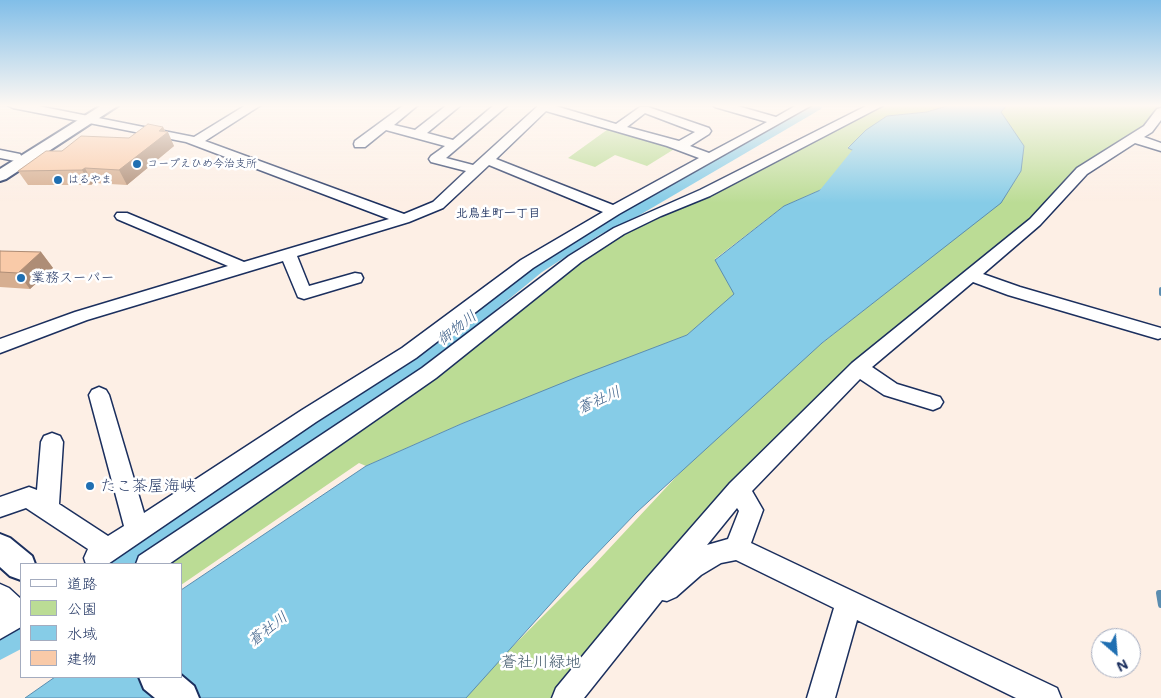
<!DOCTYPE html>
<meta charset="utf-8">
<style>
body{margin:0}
#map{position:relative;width:1161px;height:698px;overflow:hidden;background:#fdefe5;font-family:Mali,"Klee One",sans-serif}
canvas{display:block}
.legend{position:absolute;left:20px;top:563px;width:162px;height:115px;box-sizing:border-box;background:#fff;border:1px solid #a4acbf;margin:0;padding:6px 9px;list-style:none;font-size:15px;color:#1b2f5e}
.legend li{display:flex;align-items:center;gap:10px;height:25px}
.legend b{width:25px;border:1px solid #a4acbf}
.north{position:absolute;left:1091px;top:628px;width:50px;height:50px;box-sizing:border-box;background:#fff;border:1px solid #a4acbf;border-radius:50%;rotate:153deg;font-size:14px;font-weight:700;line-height:20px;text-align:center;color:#1b2f5e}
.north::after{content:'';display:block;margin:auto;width:18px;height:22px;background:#1f6fb2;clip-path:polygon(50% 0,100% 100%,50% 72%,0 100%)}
</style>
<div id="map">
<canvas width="1161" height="698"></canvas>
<ul class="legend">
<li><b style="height:6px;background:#fff"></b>道路</li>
<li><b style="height:14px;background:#bbdc95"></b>公園</li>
<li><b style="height:14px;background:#86cce7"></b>水域</li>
<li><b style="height:14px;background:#f9caa8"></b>建物</li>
</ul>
<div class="north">N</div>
</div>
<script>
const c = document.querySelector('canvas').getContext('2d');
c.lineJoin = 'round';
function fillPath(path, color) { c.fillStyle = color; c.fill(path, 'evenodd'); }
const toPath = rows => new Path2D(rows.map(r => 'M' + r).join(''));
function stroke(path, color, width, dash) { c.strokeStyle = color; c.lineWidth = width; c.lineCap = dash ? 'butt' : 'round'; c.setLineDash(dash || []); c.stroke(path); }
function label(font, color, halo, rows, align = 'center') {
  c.font = font + ' Mali,"Klee One",sans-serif'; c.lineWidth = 5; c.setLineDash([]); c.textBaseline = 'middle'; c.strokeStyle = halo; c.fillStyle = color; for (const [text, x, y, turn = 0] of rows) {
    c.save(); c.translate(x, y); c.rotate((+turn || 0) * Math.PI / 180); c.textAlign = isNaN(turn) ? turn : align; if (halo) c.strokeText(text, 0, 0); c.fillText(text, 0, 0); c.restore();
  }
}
const green = toPath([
 [884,105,950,105,927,112,887,116,848,147,860,154,834,184,784,206,715,259,735,294,687,335,461,424,366,466,359,463,181,585,181,564,163,564,279,483,571,268,619,236],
 [1007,105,1160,105,1144,127,1081,166,1029,220,882,340,553,698,461,698,592,567,703,448,811,352,978,219,1000,112],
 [611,127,676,148,647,166,615,155,595,167,568,158]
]);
const water = toPath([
 [950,105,1007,105,1001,112,1024,146,1021,171,1001,203,822,343,637,512,583,568,466,698,25,698,55,677,181,677,181,590,366,466,461,424,577,377,687,335,734,294,715,260,784,206,834,184,860,154,848,148,866,130,887,116,927,112,950,105]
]);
const streamFar1 = toPath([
 [1161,289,1161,294]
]);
const stream = toPath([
 [1161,593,1159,593,1161,605]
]);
const river = toPath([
 [802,105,823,105,821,109,638,216,601,234,542,272,435,360,136,564,87,564,92,552,415,346,526,262,585,224,622,206,802,105],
 [886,122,892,123,895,127,877,145,834,198,827,200,820,198,817,194,820,190,863,137,880,123,886,122],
 [21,605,21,649,0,660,0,616,21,605]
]);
const minor = toPath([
 [7,105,33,105,194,137,246,105,261,105,205,141,404,214,433,202,466,171,431,162,429,159,431,156,445,146,386,130,365,147,355,147,354,144,355,141,404,105,418,105,394,125,415,130,447,105,461,105,427,133,453,140,494,105,508,105,446,158,473,165,539,105,552,105,616,124,640,107,648,107,709,128,711,131,709,134,690,146,709,153,767,122,715,107,713,105,734,105,776,117,797,105,812,105,619,214,533,268,416,358,316,422,108,564,86,564,84,558,88,549,26,508,0,517,0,497,29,487,37,490,41,442,44,436,52,433,60,436,63,442,59,504,108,536,124,526,89,395,92,390,99,387,106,390,109,395,144,513,302,410,402,348,521,260,603,212,489,165,443,208,409,222,297,256,309,286,355,273,361,274,363,278,361,282,304,299,298,297,283,261,87,320,0,353,0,339,75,312,228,266,117,219,115,216,117,213,127,213,244,262,389,219,186,142,13,108,7,105],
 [546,111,667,146,699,158,613,205,496,159,546,111],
 [645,113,695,132,679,141,627,127,645,113],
 [868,105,884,105,710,196,661,216,624,234,581,262,436,378,169,564,136,564,139,556,422,368,569,256,614,228,700,190,868,105],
 [1161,108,1161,120,1152,132,1144,137,1161,143,1161,151,1135,143,1087,174,1040,225,983,274,1020,287,1161,328,1161,338,1158,339,1008,295,973,282,872,367,897,384,940,397,943,402,940,407,933,410,884,395,860,379,752,491,763,510,751,543,1057,688,1061,698,1016,698,857,620,835,698,807,698,834,608,736,560,721,563,701,575,676,597,667,601,662,600,584,698,552,698,556,688,647,578,730,483,852,363,1030,219,1077,168,1144,126,1157,109,1161,108],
 [737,508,739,511,728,539,707,545,737,508],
 [0,150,20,154,22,157,15,161,0,158,0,150],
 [0,584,9,588,21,599,21,627,0,639,0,584]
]);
const tertiary = toPath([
 [102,105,119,105,6,179,0,181,0,169,102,105],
 [0,534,10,538,32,556,35,564,21,564,21,580,10,576,0,567,0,534],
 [181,675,194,686,199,698,155,698,144,689,139,677,181,675]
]);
const wall = toPath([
 [163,127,174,146,127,185,93,183,91,185,28,185,18,171,62,151,129,138],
 [0,251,41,252,53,268,30,289,0,287]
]);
const shadedWall = toPath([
 [163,127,166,133,168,132,174,146,127,185,119,170,159,131],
 [85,168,93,183,91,185,82,170],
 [41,252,53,268,30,289,18,273]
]);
const building = toPath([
 [148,124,163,127,159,131,168,132,119,170,85,168,82,170,18,171,46,151,62,151,81,136,129,138,148,124],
 [0,251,41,252,18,273,0,272,0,251]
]);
const markers = [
 [137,164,5,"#1f6fb2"],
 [58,180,5,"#1f6fb2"],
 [21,278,5,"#1f6fb2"],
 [90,486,5,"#1f6fb2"]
];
const farPoinames = [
 ["コープえひめ今治支所",147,164],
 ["はるやま",68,180]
];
const farNeighbourhoodnames = [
 ["北鳥生町一丁目",498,213]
];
const poiNames = [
 ["業務スーパー",31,278]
];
const waterNames = [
 ["御物川",457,328,-38],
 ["蒼社川",599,400,-24],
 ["蒼社川",268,629,-38]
];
const nearPoinames = [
 ["たこ茶屋海峡",100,486]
];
const nearParknames = [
 ["蒼社川緑地",541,662]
];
fillPath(green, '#bbdc95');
fillPath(water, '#86cce7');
stroke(water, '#5b8db0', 1);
stroke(streamFar1, '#5b8db0', 4);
stroke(stream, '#5b8db0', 6);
fillPath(river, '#86cce7');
stroke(minor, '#1b2f5e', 3);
stroke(tertiary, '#1b2f5e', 4);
fillPath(minor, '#fff');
fillPath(tertiary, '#fff');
fillPath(wall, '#d6ae90');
fillPath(shadedWall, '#ae8d76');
fillPath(building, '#f9caa8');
stroke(building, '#ae8d76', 1);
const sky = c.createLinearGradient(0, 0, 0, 203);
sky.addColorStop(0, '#81bee8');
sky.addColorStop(0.52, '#fef8f3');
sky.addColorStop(1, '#fef8f300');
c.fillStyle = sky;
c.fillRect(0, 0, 1161, 203);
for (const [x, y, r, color] of markers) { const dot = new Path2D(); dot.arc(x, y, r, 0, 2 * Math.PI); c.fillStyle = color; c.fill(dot); stroke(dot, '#fff', 2); }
label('11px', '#1b2f5e', '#fff', farPoinames, 'left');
label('bold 12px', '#1b2f5e', '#fff', farNeighbourhoodnames);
label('14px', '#1b2f5e', '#fff', poiNames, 'left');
label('italic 15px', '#3b5e87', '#fff', waterNames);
label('16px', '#1b2f5e', '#fff', nearPoinames, 'left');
label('16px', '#435a6c', '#fff', nearParknames);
</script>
